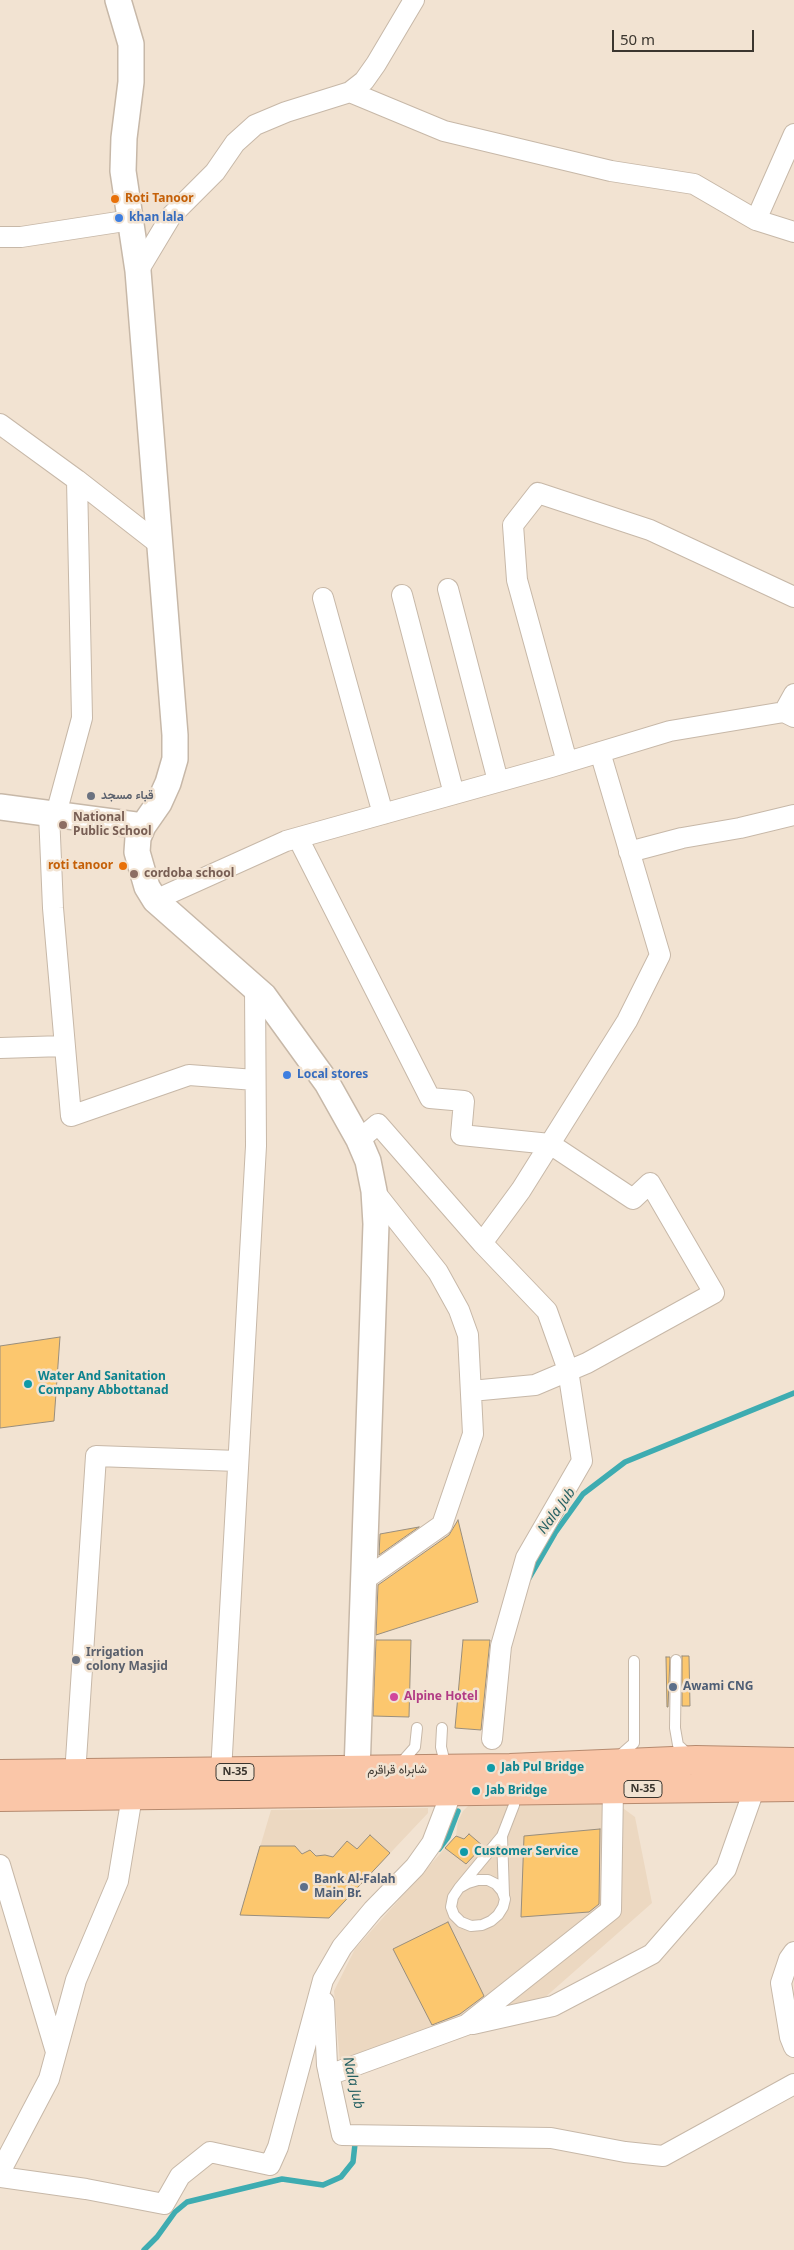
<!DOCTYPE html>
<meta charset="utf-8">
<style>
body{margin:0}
#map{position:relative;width:794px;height:2250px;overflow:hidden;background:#f2e3d2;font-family:"Noto Sans",sans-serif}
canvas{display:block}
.scale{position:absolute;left:612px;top:30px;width:142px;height:22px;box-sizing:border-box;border:2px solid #3b362f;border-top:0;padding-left:6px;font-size:15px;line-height:18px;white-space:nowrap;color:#3b362f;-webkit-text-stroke:4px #f2e3d2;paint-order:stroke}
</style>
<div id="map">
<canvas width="794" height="2250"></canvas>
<div class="scale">50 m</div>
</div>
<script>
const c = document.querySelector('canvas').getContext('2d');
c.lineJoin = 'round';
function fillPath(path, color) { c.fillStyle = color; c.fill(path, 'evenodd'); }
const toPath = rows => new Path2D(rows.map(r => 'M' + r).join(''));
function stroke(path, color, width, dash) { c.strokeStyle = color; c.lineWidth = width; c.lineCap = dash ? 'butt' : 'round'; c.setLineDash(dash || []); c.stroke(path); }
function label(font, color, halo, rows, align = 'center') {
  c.font = font + ' "Noto Sans",Vazirmatn,sans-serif'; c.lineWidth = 5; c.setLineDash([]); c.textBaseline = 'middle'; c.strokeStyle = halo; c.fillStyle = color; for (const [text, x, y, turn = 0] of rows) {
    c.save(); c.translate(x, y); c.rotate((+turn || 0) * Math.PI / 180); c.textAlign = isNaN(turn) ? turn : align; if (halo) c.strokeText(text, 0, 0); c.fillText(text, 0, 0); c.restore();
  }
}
const built = toPath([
 [616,1803,635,1817,652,1903,534,2007,341,2075,334,1991,355,1949,456,1836,458,1821,463,1811,468,1806],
 [428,1808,428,1813,329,1918,240,1915,271,1810]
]);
const stream = toPath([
 [529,1578,555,1533,583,1494,625,1462,794,1393],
 [439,1849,448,1837,458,1811],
 [144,2250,157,2237,175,2212,187,2202,282,2179,323,2185,341,2177,353,2162,355,2144,353,2139]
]);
const building = toPath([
 [60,1337,54,1421,0,1428,0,1346,60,1337],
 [458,1520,478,1602,376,1635,378,1585,449,1535,458,1520],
 [419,1527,379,1555,380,1534,419,1527],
 [376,1640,411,1640,409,1717,373,1716,376,1640],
 [463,1640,490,1640,481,1730,455,1728,463,1640],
 [682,1656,689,1656,690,1706,682,1706,682,1656],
 [666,1657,670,1657,668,1707,667,1707,666,1657],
 [600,1829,599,1904,589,1912,521,1917,524,1836,600,1829],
 [469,1834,483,1846,466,1864,445,1848,456,1836,464,1839,469,1834],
 [370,1835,390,1853,329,1918,240,1915,260,1846,295,1846,302,1854,310,1850,316,1856,325,1855,333,1857,347,1841,357,1849,370,1835],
 [448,1922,484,1996,460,2014,432,2025,393,1949,448,1922]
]);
const service = toPath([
 [676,1660,675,1728,678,1745,690,1756],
 [442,1728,441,1747,444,1759,450,1764],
 [618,1757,634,1743,634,1661],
 [400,1764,415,1747,417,1728],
 [459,1888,468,1883,478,1880,488,1880,496,1884,502,1891,505,1899,503,1907,498,1915,491,1921,482,1925,471,1926,461,1922,454,1915,451,1907,453,1897,459,1888,502,1836],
 [504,1895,502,1836,514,1805,516,1792]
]);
const minor = toPath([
 [350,92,444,131,611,171,694,184,756,220,794,232],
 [756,220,794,134],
 [0,237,21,237,131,220],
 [138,271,171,216,215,172,235,143,255,125,286,112,350,92,364,81,376,64,414,0],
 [0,424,77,480,82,718,56,814],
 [77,480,159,544],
 [448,589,498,781],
 [402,595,454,794],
 [323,598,383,814],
 [784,712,794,694],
 [567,762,517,580,513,525,538,493,650,530,794,597],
 [49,813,53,908,71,1116,189,1075,255,1080],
 [298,838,430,1098,464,1101,461,1135,550,1144,633,1199,650,1183,714,1293,587,1363,535,1385,471,1391],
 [629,852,682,838,740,828,794,815],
 [155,900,286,841,551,767,670,731,784,712,794,717],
 [0,1048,64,1046],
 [359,1140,378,1124,482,1243,521,1190,627,1021,660,955,600,752],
 [482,1243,547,1311,568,1370,582,1461,526,1558,501,1646,492,1739],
 [364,1580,442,1525,473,1434,468,1335,459,1310,438,1272,374,1191],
 [221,1772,256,1146,255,988],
 [75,1775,96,1456,238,1461],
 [0,1865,56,2052],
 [794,1952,789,1959,781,1983,790,2037,794,2047],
 [324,2002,327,2065,342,2135,551,2138,625,2152,663,2156,794,2084],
 [473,2024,553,2006,652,1954,726,1869,755,1787],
 [329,2075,466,2025,611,1910,613,1789],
 [0,2172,49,2079,76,1980,118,1881,132,1796],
 [0,2177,86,2189,164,2204,180,2176,210,2152,270,2165,278,2147,323,1980,342,1947,373,1910,415,1867,432,1843,452,1791]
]);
const tertiary = toPath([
 [118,0,131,44,131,82,124,138,123,171,138,271,175,735,175,759,168,783,159,803,143,826,138,838,137,852,147,887,155,900,264,996,327,1083,359,1140,368,1161,374,1191,376,1224,357,1771],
 [0,807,143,826]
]);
const trunk = toPath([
 [0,1774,510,1768,696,1760,794,1762],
 [0,1797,794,1787]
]);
const markers = [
 [115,199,5,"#e8710a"],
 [119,218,5,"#3f7fe0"],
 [91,796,5,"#6b7280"],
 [63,825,5,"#8d6e63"],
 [123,866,5,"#e8710a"],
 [134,874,5,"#8d6e63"],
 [287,1075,5,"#3f7fe0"],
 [28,1384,5,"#0f9aa8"],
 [76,1660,5,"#6b7280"],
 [673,1687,5,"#5c6f8a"],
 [394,1697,5,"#d1479c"],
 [491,1768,5,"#0f9aa8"],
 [476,1791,5,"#0f9aa8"],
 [464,1852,5,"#0f9aa8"],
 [304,1887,5,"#5c6f8a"]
];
const shields = [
 [235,1772,38],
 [643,1789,38]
];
const shieldNames = [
 ["N-35",235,1772],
 ["N-35",643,1789]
];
const foodNames = [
 ["Roti Tanoor",125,199],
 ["roti tanoor",113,866,"right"]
];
const shopNames = [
 ["khan lala",129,218],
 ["Local stores",297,1075]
];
const worshipNames = [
 ["قباء مسجد",101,796],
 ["Irrigation",86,1653],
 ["colony Masjid",86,1667]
];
const educationNames = [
 ["National",73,818],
 ["Public School",73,832],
 ["cordoba school",144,874]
];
const cultureNames = [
 ["Water And Sanitation",38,1377],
 ["Company Abbottanad",38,1391],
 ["Jab Pul Bridge",501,1768],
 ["Jab Bridge",486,1791],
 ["Customer Service",474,1852]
];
const serviceNames = [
 ["Awami CNG",683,1687],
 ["Bank Al-Falah",314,1880],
 ["Main Br.",314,1894]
];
const hotelNames = [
 ["Alpine Hotel",404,1697]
];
const streetNames = [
 ["شاہراہ قراقرم",397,1770,-1]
];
const waterNames = [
 ["Nala Jub",557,1511,-54],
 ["Nala Jub",353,2083,77]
];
fillPath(built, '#ecd8c1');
stroke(stream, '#3eacb1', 5.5);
fillPath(building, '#fcc76e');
stroke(building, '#998e7d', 1);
stroke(service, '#c7b8a8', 12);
stroke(minor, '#c7b8a8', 22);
stroke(tertiary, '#c7b8a8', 28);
stroke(trunk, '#b68a6f', 30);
stroke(service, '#fff', 10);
stroke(minor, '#fff', 20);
stroke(tertiary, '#fff', 25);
stroke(trunk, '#fac6a8', 28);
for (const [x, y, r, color] of markers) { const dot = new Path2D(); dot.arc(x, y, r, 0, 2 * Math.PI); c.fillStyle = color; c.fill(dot); stroke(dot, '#f2e3d2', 2); }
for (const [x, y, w] of shields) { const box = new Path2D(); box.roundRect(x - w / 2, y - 8.5, w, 17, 4); c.fillStyle = '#f2e3d2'; c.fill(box); stroke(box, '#3b362f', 1); }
label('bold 11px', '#3b362f', null, shieldNames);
label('bold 12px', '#c56008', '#f2e3d2', foodNames, 'left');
label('bold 12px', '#366cbe', '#f2e3d2', shopNames, 'left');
label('bold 12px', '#5b616d', '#f2e3d2', worshipNames, 'left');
label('bold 12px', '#785e54', '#f2e3d2', educationNames, 'left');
label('bold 12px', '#0d838f', '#f2e3d2', cultureNames, 'left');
label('bold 12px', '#4e5e75', '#f2e3d2', serviceNames, 'left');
label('bold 12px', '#b23c85', '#f2e3d2', hotelNames, 'left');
label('12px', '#3b362f', '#f2e3d2', streetNames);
label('italic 14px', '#256163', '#f2e3d2', waterNames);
</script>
